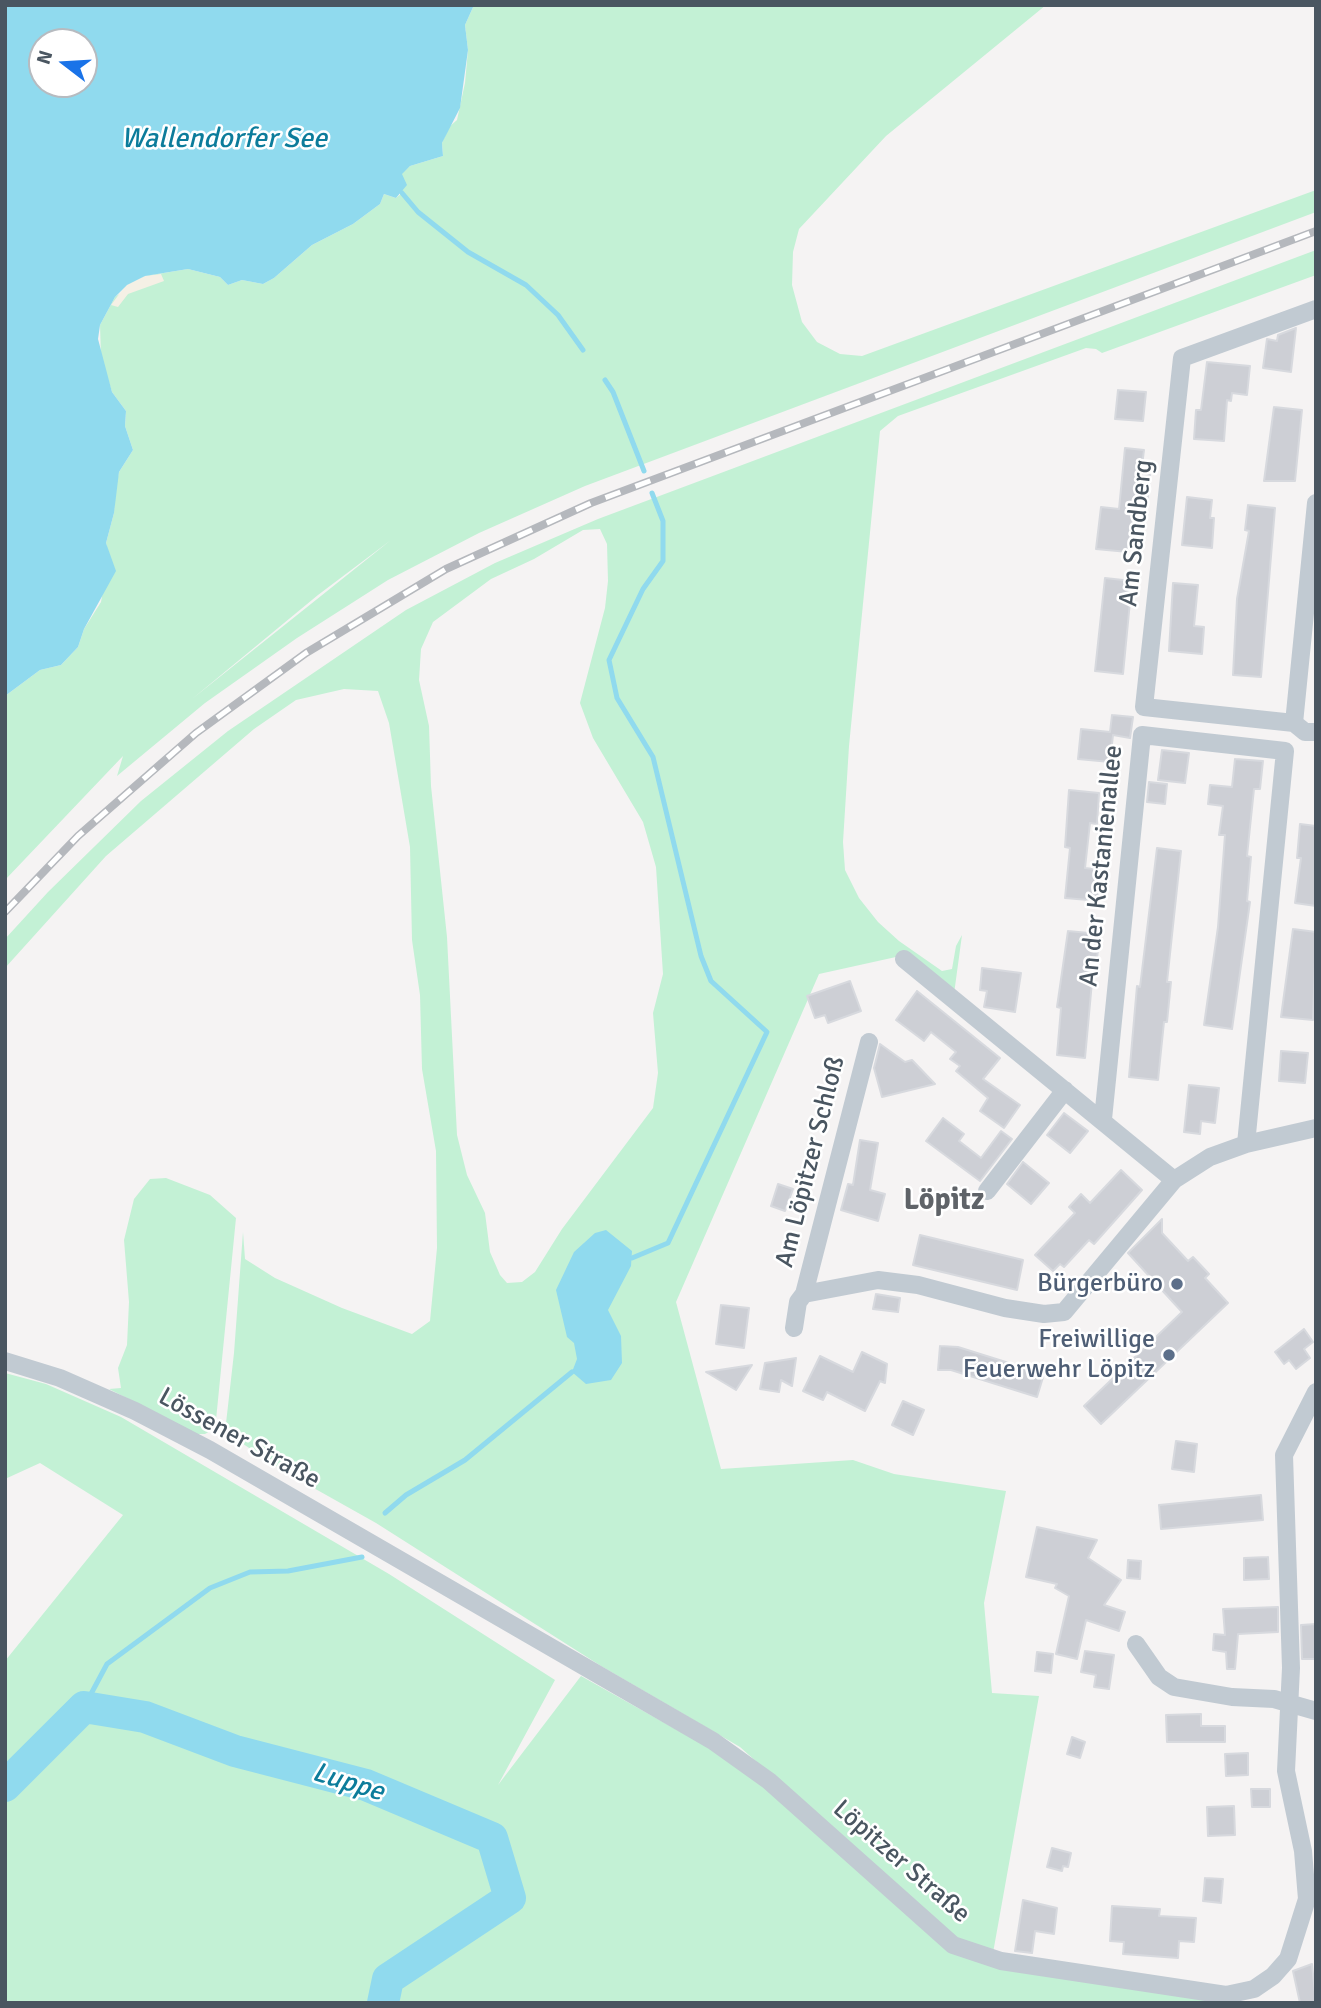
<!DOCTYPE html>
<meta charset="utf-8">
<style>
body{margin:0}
#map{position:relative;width:1321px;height:2008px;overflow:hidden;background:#f5f3f3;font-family:Signika,sans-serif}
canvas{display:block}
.frame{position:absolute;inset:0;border:7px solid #4a5661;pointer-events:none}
.north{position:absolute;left:28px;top:28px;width:70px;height:70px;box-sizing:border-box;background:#fff;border:2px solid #b7bbc0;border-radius:50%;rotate:287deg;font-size:19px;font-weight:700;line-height:28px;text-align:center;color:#4a5661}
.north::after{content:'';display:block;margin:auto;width:24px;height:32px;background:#1a73e8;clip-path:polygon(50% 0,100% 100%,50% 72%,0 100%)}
</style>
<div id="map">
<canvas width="1321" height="2008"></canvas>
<div class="frame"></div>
<div class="north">N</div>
</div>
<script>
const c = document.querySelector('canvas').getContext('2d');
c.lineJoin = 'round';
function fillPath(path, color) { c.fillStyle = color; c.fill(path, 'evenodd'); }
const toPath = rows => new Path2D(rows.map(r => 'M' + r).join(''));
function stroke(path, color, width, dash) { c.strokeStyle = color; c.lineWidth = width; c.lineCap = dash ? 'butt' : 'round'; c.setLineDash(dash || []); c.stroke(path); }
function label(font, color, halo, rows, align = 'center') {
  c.font = font + ' Signika,sans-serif'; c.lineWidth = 5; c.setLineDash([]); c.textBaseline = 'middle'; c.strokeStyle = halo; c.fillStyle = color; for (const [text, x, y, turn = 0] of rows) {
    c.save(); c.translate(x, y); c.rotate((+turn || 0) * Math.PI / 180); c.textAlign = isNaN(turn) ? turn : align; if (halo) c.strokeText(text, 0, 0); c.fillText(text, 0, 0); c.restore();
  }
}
const green = toPath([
 [474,5,1046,5,886,136,799,229,793,252,792,285,802,322,817,342,840,354,862,356,1316,190,1316,212,585,486,479,533,388,580,297,638,205,703,117,776,123,756,5,880,5,696,40,670,61,665,78,647,84,629,101,602,109,556,106,543,114,513,115,491,119,472,133,450,125,426,126,411,112,392,101,357,100,325,115,297,145,276,188,269,220,277,228,285,242,280,263,284,274,278,312,245,353,224,380,204,384,194,396,198,402,193,401,174,410,166,443,156,442,143,449,127,457,120,465,83,468,50,465,25],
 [391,540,192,699,318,595],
 [1316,250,1316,275,1102,353,1096,349,1086,348,898,416,880,431,849,746,843,842,845,870,859,898,878,922,899,941,942,971,952,969,956,946,962,935,954,994,905,955,819,974,676,1302,721,1469,853,1460,894,1474,1006,1491,984,1603,992,1693,1039,1696,993,1953,956,1940,740,1747,601,1666,376,1523,287,1473,225,1432,234,1353,243,1232,245,1259,275,1278,342,1308,412,1334,430,1321,437,1248,436,1151,422,1069,420,995,412,940,410,847,389,723,378,691,344,689,296,700,254,729,106,856,5,968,5,939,48,892,141,801,228,731,406,610,495,563,598,519],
 [600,529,607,544,608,581,605,608,580,703,593,738,643,822,656,867,663,974,653,1013,658,1073,653,1108,562,1229,535,1272,522,1282,507,1283,500,1275,490,1252,485,1213,467,1175,457,1135,447,937,431,786,429,726,419,680,421,649,433,622,491,579,534,559,583,530],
 [166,1178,210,1195,236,1218,216,1420,212,1430,205,1434,197,1434,109,1389,121,1388,118,1368,127,1345,129,1302,124,1240,134,1199,150,1179],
 [5,1373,46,1384,121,1417,389,1574,555,1680,498,1785,581,1676,736,1763,951,1947,1223,2003,5,2003,5,1661,123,1515,40,1463,5,1479]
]);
const sand = toPath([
 [161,274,164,281,128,294,118,307,111,305,126,285,145,276]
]);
const water = toPath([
 [5,5,474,5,465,25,468,50,460,108,442,143,443,156,410,166,402,174,407,185,396,198,384,194,380,204,353,224,312,245,274,278,263,284,242,280,228,285,220,277,188,269,145,276,127,285,115,297,100,325,98,339,112,392,126,411,125,426,133,450,119,472,114,513,106,543,116,571,84,629,78,647,61,665,40,670,5,696],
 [42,42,84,42,84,84,42,84],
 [606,1230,632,1251,631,1266,608,1310,621,1336,622,1363,611,1380,586,1384,572,1372,577,1359,574,1343,567,1337,556,1290,574,1252,595,1233]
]);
const stream = toPath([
 [402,193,418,212,468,252,526,285,558,315,583,350],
 [605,380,613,392,644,471],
 [632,1258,668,1243,767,1032,711,981,701,956,653,757,617,698,609,660,643,589,663,561,663,521,652,493],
 [385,1513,406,1495,465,1460,572,1372],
 [84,1707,107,1664,210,1588,250,1572,288,1571,362,1557]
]);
const river = toPath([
 [5,1786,84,1707,145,1717,235,1751,366,1785,492,1838,510,1898,388,1979,383,2003]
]);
const building = toPath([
 [1296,328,1291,372,1263,368,1267,339,1277,341,1278,335,1296,328],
 [1207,362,1250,366,1247,395,1232,393,1231,401,1227,400,1224,441,1194,439,1196,410,1201,410,1207,362],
 [1118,390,1146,392,1143,421,1115,419,1118,390],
 [1274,407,1302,410,1295,481,1264,481,1274,407],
 [1125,448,1144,450,1141,474,1150,475,1147,505,1134,504,1128,552,1096,549,1101,507,1119,509,1125,448],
 [1187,497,1212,500,1210,518,1214,518,1212,548,1182,545,1187,497],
 [1248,505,1275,508,1261,677,1233,675,1237,599,1249,531,1245,530,1248,505],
 [1105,578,1132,581,1123,674,1095,671,1105,578],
 [1173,583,1198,585,1194,626,1204,627,1202,654,1169,651,1173,583],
 [1112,715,1133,717,1130,738,1113,735,1110,762,1078,759,1081,729,1110,732,1112,715],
 [1162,750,1189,753,1185,783,1158,780,1162,750],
 [1235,759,1263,761,1260,789,1254,789,1247,856,1251,857,1247,901,1250,902,1232,1029,1204,1025,1218,927,1225,835,1219,835,1223,806,1208,804,1210,785,1232,787,1235,759],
 [1149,782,1167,784,1165,804,1147,802,1149,782],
 [1069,790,1099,793,1097,824,1090,823,1085,868,1103,870,1100,901,1065,898,1070,848,1065,847,1069,790],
 [1300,824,1316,826,1316,906,1295,903,1301,858,1297,858,1300,824],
 [1157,848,1181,851,1167,982,1171,982,1167,1022,1164,1022,1158,1080,1129,1077,1137,986,1140,987,1157,848],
 [1293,929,1316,932,1313,1020,1281,1017,1293,929],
 [1068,931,1099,934,1097,961,1094,960,1085,1058,1057,1055,1061,1008,1057,1007,1068,931],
 [982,968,1021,973,1015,1012,984,1007,987,991,980,990,982,968],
 [850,981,861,1011,828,1023,825,1015,815,1018,807,996,850,981],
 [917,991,1000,1058,983,1079,1020,1105,1004,1128,980,1111,988,1098,956,1071,960,1066,950,1059,956,1052,931,1032,924,1041,896,1020,917,991],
 [880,1044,905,1062,912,1060,935,1084,882,1097,874,1068,880,1044],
 [1281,1051,1308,1053,1305,1083,1279,1081,1281,1051],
 [1189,1085,1219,1088,1215,1123,1201,1121,1200,1134,1184,1132,1189,1085],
 [1064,1113,1088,1131,1070,1153,1047,1135,1064,1113],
 [943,1118,964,1134,959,1141,981,1158,1001,1131,1012,1139,980,1181,926,1141,943,1118],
 [860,1140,878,1143,870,1190,885,1194,878,1221,841,1210,848,1184,853,1185,860,1140],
 [1023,1162,1049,1183,1031,1204,1007,1184,1023,1162],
 [1121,1170,1142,1190,1094,1244,1089,1240,1064,1267,1060,1264,1053,1271,1035,1255,1075,1213,1069,1207,1081,1194,1090,1203,1121,1170],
 [778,1184,793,1189,785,1211,771,1206,778,1184],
 [1162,1219,1162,1233,1188,1261,1193,1257,1209,1274,1205,1278,1228,1303,1101,1424,1084,1406,1182,1312,1128,1253,1162,1219],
 [920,1235,1023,1260,1017,1290,913,1265,920,1235],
 [876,1294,900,1298,898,1312,873,1309,876,1294],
 [721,1305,749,1308,744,1348,716,1344,721,1305],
 [1304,1329,1313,1342,1304,1349,1310,1358,1296,1369,1289,1360,1284,1364,1275,1352,1304,1329],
 [940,1346,958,1347,1044,1374,1037,1397,951,1370,938,1370,940,1346],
 [862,1352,887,1364,885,1383,880,1381,865,1411,827,1392,823,1400,803,1391,820,1356,853,1372,862,1352],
 [796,1358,792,1386,781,1380,779,1392,760,1389,765,1363,796,1358],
 [752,1365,736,1390,706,1372,752,1365],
 [903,1401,924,1410,913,1435,892,1425,903,1401],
 [1176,1441,1197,1444,1194,1472,1172,1469,1176,1441],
 [1261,1495,1263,1520,1161,1529,1159,1505,1261,1495],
 [1037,1527,1097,1540,1088,1558,1121,1580,1104,1605,1125,1612,1119,1631,1086,1620,1077,1659,1056,1654,1069,1596,1055,1588,1057,1584,1026,1577,1037,1527],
 [1268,1557,1269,1579,1244,1580,1244,1558,1268,1557],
 [1128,1560,1141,1561,1140,1579,1127,1578,1128,1560],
 [1278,1607,1278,1632,1238,1634,1235,1669,1227,1669,1226,1652,1213,1650,1214,1634,1225,1635,1223,1609,1278,1607],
 [1316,1624,1316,1659,1302,1659,1301,1625,1316,1624],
 [1085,1651,1114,1655,1109,1689,1094,1687,1096,1675,1081,1672,1085,1651],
 [1037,1652,1053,1654,1051,1673,1035,1671,1037,1652],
 [1201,1714,1201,1726,1225,1726,1225,1742,1167,1742,1166,1715,1201,1714],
 [1072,1737,1085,1742,1080,1758,1067,1754,1072,1737],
 [1248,1753,1248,1775,1226,1776,1225,1754,1248,1753],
 [1251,1789,1270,1789,1270,1807,1252,1807,1251,1789],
 [1234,1806,1235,1835,1208,1836,1207,1807,1234,1806],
 [1052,1848,1071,1853,1068,1867,1063,1866,1062,1871,1047,1867,1052,1848],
 [1205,1878,1223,1879,1221,1903,1203,1901,1205,1878],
 [1023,1900,1057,1908,1054,1934,1035,1931,1032,1953,1015,1951,1023,1900],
 [1112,1906,1160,1909,1159,1916,1196,1918,1194,1942,1179,1941,1178,1958,1123,1954,1124,1942,1110,1941,1112,1906],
 [1312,1964,1316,2003,1300,2003,1293,1971,1312,1964]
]);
const minor = toPath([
 [1316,309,1182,358,1144,707,1294,723,1305,732,1316,732],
 [1294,723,1316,503],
 [904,959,1174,1180],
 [869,1042,804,1294,878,1280,918,1285,1005,1308,1044,1314,1064,1312,1174,1180,1210,1157,1246,1144,1316,1128],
 [1103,1119,1142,735,1285,751,1246,1144],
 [987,1191,1065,1090],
 [794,1328,798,1302,804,1294],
 [5,1361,60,1378,135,1411,210,1450,713,1741,769,1781,953,1945,1001,1961,1226,1995,1254,1989,1273,1976,1288,1959,1307,1899,1303,1851,1286,1771,1291,1668,1284,1455,1316,1392],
 [1136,1644,1159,1677,1174,1687,1232,1697,1274,1699,1316,1711]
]);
const rail = toPath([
 [5,912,78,836,196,733,306,653,446,569,591,503,1316,231]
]);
const markers = [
 [1177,1284,7,"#5c6f8a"],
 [1169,1355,7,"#5c6f8a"]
];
const streetNames = [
 ["Am Sandberg",1137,533,-84],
 ["An der Kastanienallee",1102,866,-84],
 ["Am Löpitzer Schloß",811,1162,-76],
 ["Lössener Straße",239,1439,29],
 ["Löpitzer Straße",901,1862,41]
];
const serviceNames = [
 ["Bürgerbüro",1163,1284],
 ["Freiwillige",1155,1340],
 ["Feuerwehr Löpitz",1155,1370]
];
const waterNames = [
 ["Wallendorfer See",224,140],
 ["Luppe",348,1783,17]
];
const quarterNames = [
 ["Löpitz",944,1201]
];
fillPath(green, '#c3f1d5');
fillPath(sand, '#f5f0e5');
fillPath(water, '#90daee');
stroke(stream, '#90daee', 5);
stroke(river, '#90daee', 32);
fillPath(building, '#cdcfd5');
stroke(building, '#d7d9de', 2);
stroke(minor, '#c1cad2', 18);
stroke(rail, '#b5b8bd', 8);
stroke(rail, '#fff', 5, [16]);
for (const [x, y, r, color] of markers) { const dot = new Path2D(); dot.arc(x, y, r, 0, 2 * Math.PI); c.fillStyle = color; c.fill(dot); stroke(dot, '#fff', 2.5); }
label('26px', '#4a5661', '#fff', streetNames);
label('26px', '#4e5e75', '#fff', serviceNames, 'right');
label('italic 28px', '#0c7c9b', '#fff', waterNames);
label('bold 30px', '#5f6368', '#fff', quarterNames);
</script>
